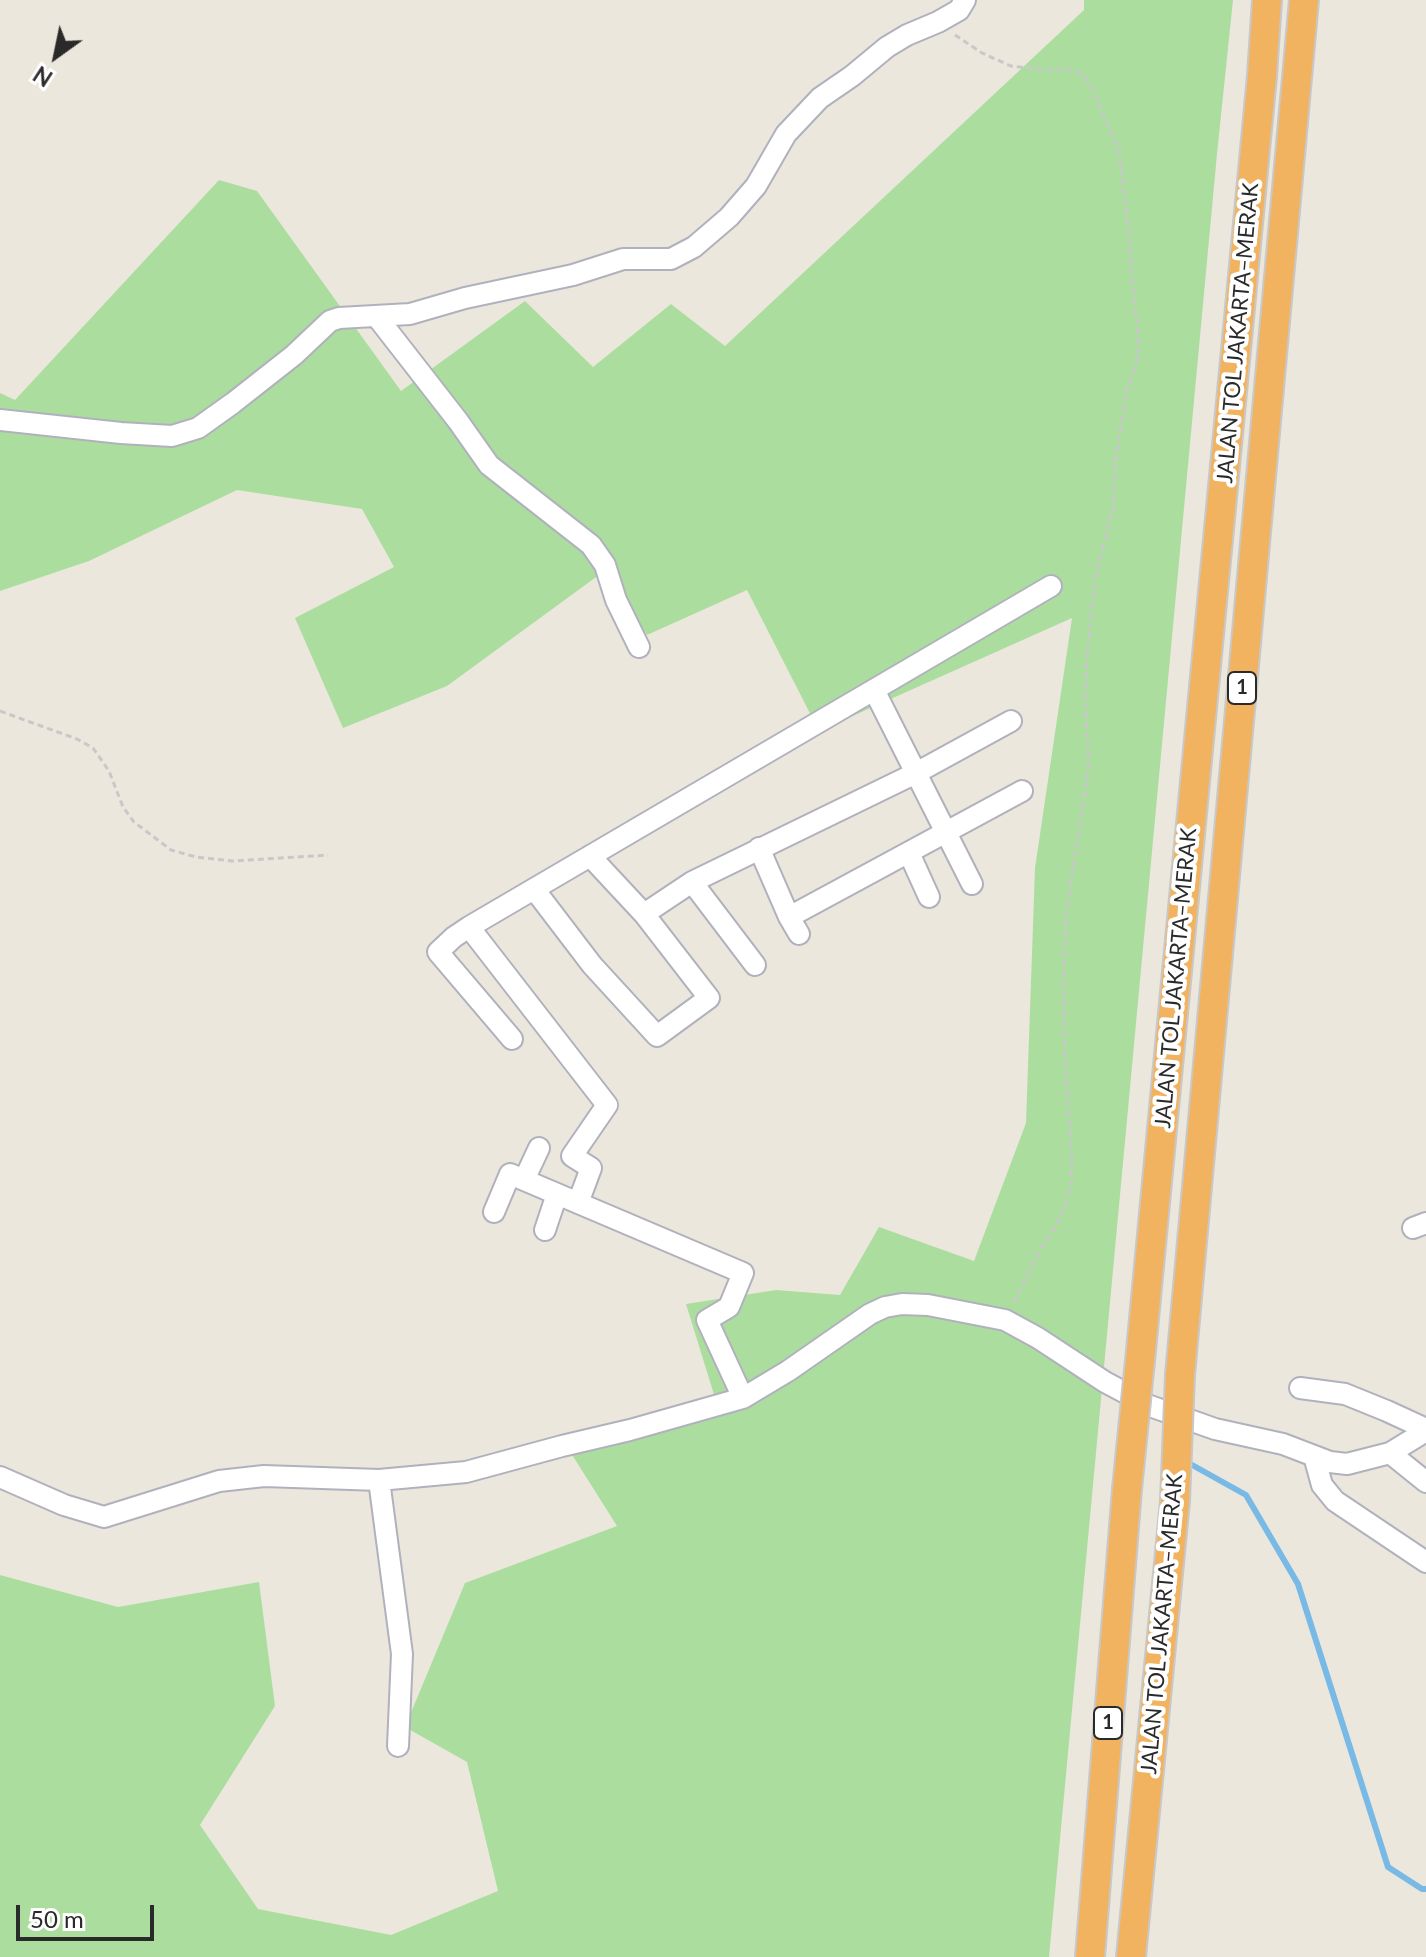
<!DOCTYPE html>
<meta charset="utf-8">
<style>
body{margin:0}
#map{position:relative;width:1426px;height:1957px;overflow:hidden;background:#ebe7dd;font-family:Lato,sans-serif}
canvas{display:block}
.north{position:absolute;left:16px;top:16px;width:80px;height:80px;-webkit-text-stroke:6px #fff;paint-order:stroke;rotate:213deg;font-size:22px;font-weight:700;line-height:32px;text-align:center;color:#2a2a2a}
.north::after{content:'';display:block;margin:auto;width:28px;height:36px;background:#2a2a2a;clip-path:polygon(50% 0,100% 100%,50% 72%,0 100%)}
.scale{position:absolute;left:16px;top:1905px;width:138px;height:36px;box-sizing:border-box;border:4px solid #2a2a2a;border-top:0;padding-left:10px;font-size:24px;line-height:28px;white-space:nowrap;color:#2a2a2a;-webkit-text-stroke:6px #fff;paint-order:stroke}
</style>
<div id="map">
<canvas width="1426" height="1957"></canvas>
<div class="north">N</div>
<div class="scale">50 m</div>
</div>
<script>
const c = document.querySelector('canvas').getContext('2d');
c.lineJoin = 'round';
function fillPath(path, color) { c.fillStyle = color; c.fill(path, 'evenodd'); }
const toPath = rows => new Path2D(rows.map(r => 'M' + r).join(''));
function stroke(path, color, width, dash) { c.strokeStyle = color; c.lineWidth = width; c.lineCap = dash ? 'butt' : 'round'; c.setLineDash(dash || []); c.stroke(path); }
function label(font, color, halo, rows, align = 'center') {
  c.font = font + ' Lato,sans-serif'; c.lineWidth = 8; c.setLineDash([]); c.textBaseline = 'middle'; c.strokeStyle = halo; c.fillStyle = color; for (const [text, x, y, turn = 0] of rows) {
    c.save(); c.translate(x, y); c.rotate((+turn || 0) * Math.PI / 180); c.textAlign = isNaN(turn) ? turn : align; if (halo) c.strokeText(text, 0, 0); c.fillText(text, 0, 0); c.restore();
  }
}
const green = toPath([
 [1084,0,1233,0,1217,154,1049,1957,0,1957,0,1575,118,1607,259,1582,275,1706,200,1825,258,1909,391,1935,498,1891,467,1762,405,1727,465,1583,617,1526,569,1450,720,1414,686,1304,776,1290,840,1295,879,1227,974,1261,1026,1123,1035,868,1072,618,819,731,747,590,647,635,603,572,447,686,343,728,295,618,394,567,362,509,237,490,89,561,0,591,0,393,15,400,219,180,257,191,401,391,525,301,593,367,671,304,725,346,1084,10]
]);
const stream = toPath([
 [1185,1461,1246,1495,1298,1584,1388,1867,1422,1889,1426,1889]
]);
const path = toPath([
 [955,35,982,53,1011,66,1047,70,1069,69,1084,76,1090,84,1119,150,1129,233,1134,304,1139,336,1137,361,1127,390,1116,457,1113,508,1096,575,1087,655,1085,702,1089,763,1066,915,1063,986,1065,1060,1072,1161,1071,1182,1066,1202,1056,1226,1039,1251,1014,1302],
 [0,711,77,739,93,748,109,771,123,807,134,822,171,850,196,857,232,861,328,855]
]);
const minor = toPath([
 [377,317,458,421,489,465,591,545,605,565,616,600,639,647],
 [0,420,121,433,172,436,198,428,233,403,294,355,330,321,339,318,410,314,465,298,573,275,623,259,671,259,694,247,729,217,756,186,786,134,820,98,852,76,887,47,907,35,938,22,959,10,965,0],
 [874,690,972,884],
 [759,848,789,917,799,934],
 [909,853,929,897],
 [692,882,755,965],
 [534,889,592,965,657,1036,709,998,644,914,590,856],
 [644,914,692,882,916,773,1011,721],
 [789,917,1022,791],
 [469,927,1051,586],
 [512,1039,438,952,454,937,469,927,607,1105,572,1156,591,1168,578,1203],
 [524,1180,539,1148],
 [494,1212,510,1174,743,1273,729,1307,707,1320,743,1398],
 [1413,1228,1426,1223],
 [545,1230,557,1194],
 [1300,1388,1345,1394,1387,1411,1426,1429],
 [1390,1453,1426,1482],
 [1314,1456,1322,1485,1335,1501,1426,1562],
 [0,1477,64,1505,104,1517,219,1481,264,1476,379,1480,466,1472,562,1446,630,1430,743,1398,788,1371,870,1314,885,1307,902,1304,928,1305,1005,1320,1038,1338,1105,1382,1150,1406,1215,1429,1283,1444,1330,1462,1347,1464,1390,1453,1426,1431],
 [379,1480,402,1654,398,1746]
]);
const highway = toPath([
 [1140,1361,1262,76,1267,0],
 [1180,1375,1304,0],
 [1090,1957,1127,1489],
 [1131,1957,1175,1501]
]);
const highwayBridge = toPath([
 [1127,1489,1140,1361],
 [1175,1501,1180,1375]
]);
const shields = [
 [1242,688,28],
 [1108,1723,28]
];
const shieldNames = [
 ["1",1242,688],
 ["1",1108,1723]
];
const streetNames = [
 ["JALAN TOL JAKARTA–MERAK",1238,333,-85],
 ["JALAN TOL JAKARTA–MERAK",1176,978,-85],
 ["JALAN TOL JAKARTA–MERAK",1162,1624,-85]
];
fillPath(green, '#abde9e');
stroke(stream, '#78bae5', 6);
stroke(minor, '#b1b1bd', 24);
stroke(highway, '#c8c8c8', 32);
stroke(path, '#c8c8c8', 3, [6, 4]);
stroke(minor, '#fff', 20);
stroke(highway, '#f2b361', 28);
stroke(highwayBridge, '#c8c8c8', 32, []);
stroke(highwayBridge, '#f2b361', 28);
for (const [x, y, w] of shields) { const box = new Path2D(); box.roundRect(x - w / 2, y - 16, w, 32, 6); c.fillStyle = '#fff'; c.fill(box); stroke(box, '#2a2a2a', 2); }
label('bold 20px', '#2a2a2a', null, shieldNames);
label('22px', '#2a2a2a', '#fff', streetNames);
</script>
